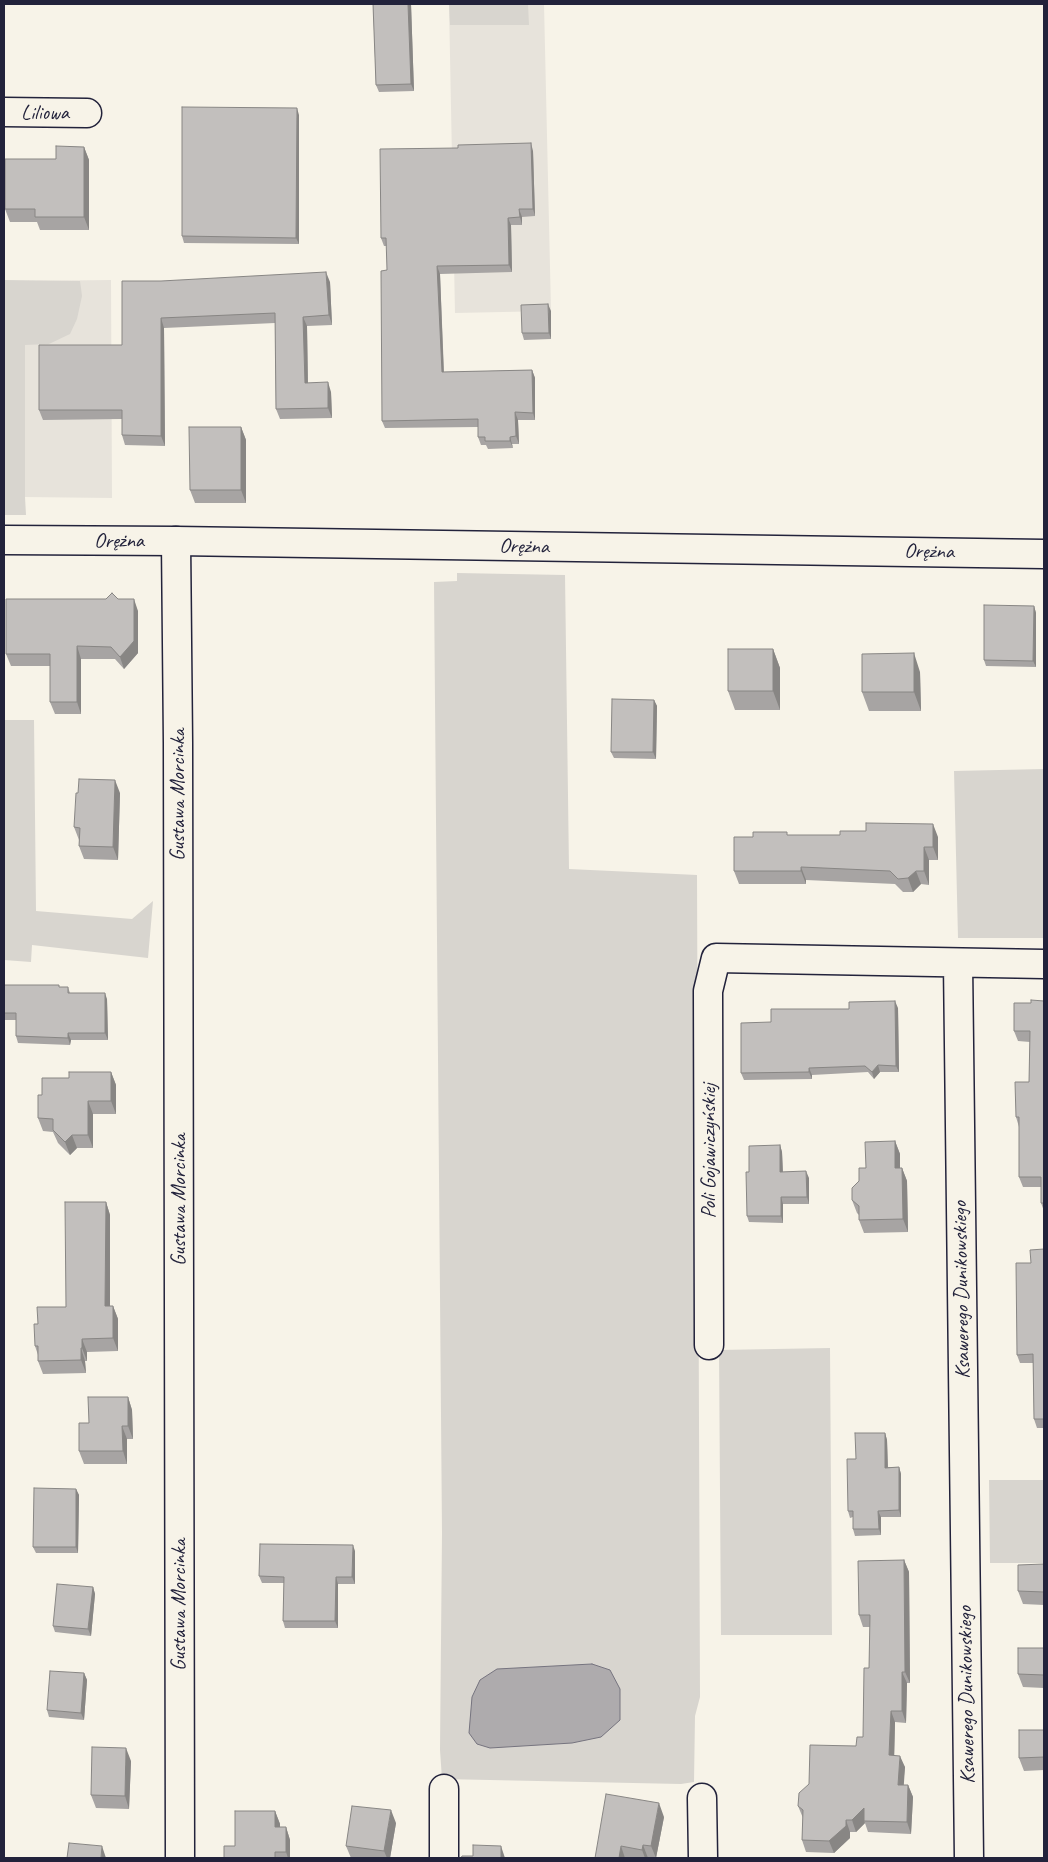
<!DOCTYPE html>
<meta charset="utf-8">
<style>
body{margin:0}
#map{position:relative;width:1048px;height:1862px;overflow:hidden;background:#f7f3e8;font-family:Caveat,sans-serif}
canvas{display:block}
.frame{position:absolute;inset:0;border:5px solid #22223b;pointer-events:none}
</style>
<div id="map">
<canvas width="1048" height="1862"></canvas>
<div class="frame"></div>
</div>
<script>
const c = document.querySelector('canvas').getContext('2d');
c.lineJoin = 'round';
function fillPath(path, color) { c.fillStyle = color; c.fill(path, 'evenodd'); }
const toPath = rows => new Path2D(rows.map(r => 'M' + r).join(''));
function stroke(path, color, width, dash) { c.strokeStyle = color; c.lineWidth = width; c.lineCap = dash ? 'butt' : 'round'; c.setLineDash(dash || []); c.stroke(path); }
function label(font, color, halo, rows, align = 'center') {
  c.font = font + ' Caveat,sans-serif'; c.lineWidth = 4; c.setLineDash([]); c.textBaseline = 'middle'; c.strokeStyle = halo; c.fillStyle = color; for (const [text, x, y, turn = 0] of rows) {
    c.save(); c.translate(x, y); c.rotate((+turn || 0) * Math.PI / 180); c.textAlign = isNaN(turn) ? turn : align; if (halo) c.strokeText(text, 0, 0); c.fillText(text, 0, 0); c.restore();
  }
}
const built = toPath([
 [449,4,544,4,551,311,455,313],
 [111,280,112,498,25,497,25,281]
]);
const green = toPath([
 [449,4,528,4,529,25,450,25],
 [4,280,80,281,81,288,82,296,77,319,70,334,49,344,25,345,25,497,26,515,4,515],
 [457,573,565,575,569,869,697,875,700,1697,695,1716,694,1782,681,1784,442,1779,440,1750,442,1533,434,582,457,581],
 [4,720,34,720,36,911,132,919,153,901,148,958,32,945,31,962,4,960],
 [1044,769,1044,938,958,938,954,771],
 [830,1348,832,1635,721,1635,719,1350],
 [989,1480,1044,1480,1044,1563,990,1563]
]);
const water = toPath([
 [592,1664,610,1670,620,1689,620,1720,601,1737,572,1743,490,1748,477,1744,469,1733,472,1697,480,1680,497,1669,592,1664]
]);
const street = toPath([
 [4,112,87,113],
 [176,541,178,743,180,1858],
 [958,963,969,1858],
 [709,1345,708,991,716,958,1044,964],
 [444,1789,444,1858],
 [702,1798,703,1858]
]);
const secondary = toPath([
 [4,540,176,541,1044,554]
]);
const wall = toPath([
 [373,4,411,4,414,91,379,92,376,85],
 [299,115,299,244,184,243,182,236],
 [84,147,89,160,89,230,40,230,37,222,10,222,5,209,56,159],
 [458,148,533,151,535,216,522,217,522,225,511,225,512,272,440,274,444,372,532,370,535,378,535,420,518,420,519,444,512,444,513,448,488,449,486,445,481,445,478,437,478,427,385,428,382,421,387,270,387,246,384,246,381,238],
 [122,281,330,282,332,325,307,326,308,383,331,392,332,418,280,419,276,409,275,323,164,328,165,446,125,445,122,435,122,419,43,420,39,410,122,345],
 [551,311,551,339,524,340,522,333],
 [241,427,246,440,246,503,195,503,190,490],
 [118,599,138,611,138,653,124,669,115,659,81,659,81,714,55,714,50,702,50,666,11,666,6,654],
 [1034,606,1036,613,1036,667,986,666,984,660],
 [773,649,780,668,780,710,735,710,728,691],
 [920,672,921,711,869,711,862,692],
 [654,700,657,706,656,759,614,758,611,752],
 [120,793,118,860,84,859,79,846,79,840,74,827],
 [788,835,938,837,938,860,929,860,929,885,921,884,913,892,903,892,895,884,806,880,806,884,739,884,734,871,753,837],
 [4,985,59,985,59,987,68,987,70,993,107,999,108,1040,71,1040,70,1045,18,1043,16,1036,16,1020,4,1020],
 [1044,1001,1044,1211,1041,1203,1041,1187,1023,1187,1019,1177,1019,1127,1016,1117,1029,1082,1030,1042,1018,1041,1014,1031,1031,1003],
 [898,1008,899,1072,880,1072,874,1079,868,1072,812,1075,812,1079,744,1080,741,1073,771,1022,849,1009],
 [111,1072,116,1085,116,1114,93,1114,93,1148,77,1148,70,1155,58,1143,53,1132,43,1131,38,1118,42,1095,69,1078],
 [895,1141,900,1154,900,1168,902,1168,907,1181,908,1232,864,1233,859,1220,859,1215,857,1213,852,1200,859,1181,866,1168],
 [780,1145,782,1152,783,1172,809,1178,809,1204,783,1204,783,1223,749,1222,747,1216,749,1172],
 [106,1202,110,1215,110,1306,113,1306,118,1319,118,1351,87,1352,87,1361,85,1361,86,1373,43,1374,38,1361,38,1355,35,1346,66,1307],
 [1044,1249,1044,1428,1037,1428,1034,1419,1033,1363,1020,1363,1017,1355,1031,1263],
 [128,1397,132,1410,133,1439,127,1439,127,1464,84,1464,79,1451,89,1423],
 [885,1433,887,1440,888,1467,899,1467,901,1474,901,1517,881,1517,881,1535,855,1536,853,1529,853,1517,850,1518,848,1511,856,1459],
 [76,1489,79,1495,78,1553,36,1553,33,1547],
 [355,1551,355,1584,338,1584,338,1628,285,1628,283,1621,284,1583,262,1583,259,1576],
 [904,1560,909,1572,910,1683,907,1683,906,1723,895,1722,894,1755,905,1767,903,1785,908,1785,913,1797,911,1834,868,1832,865,1823,856,1832,850,1832,850,1838,834,1853,806,1852,802,1840,803,1818,798,1806,856,1746,863,1737,869,1668,870,1627,863,1627,859,1615],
 [1044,1564,1044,1605,1023,1604,1018,1591],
 [93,1587,95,1594,91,1636,55,1632,53,1626],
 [1044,1648,1044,1688,1023,1687,1018,1674],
 [84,1673,87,1680,84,1720,49,1717,47,1710],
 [1044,1730,1044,1770,1024,1771,1019,1758],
 [131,1761,129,1809,96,1808,91,1795],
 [275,1811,280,1824,280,1827,286,1827,290,1840,290,1858,224,1858,235,1846],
 [664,1817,656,1858,595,1858],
 [396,1823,390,1858,351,1858,346,1846]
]);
const shadedWall = toPath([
 [408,4,411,4,414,91,411,84],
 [297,108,299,115,299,244,296,238],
 [531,143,533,151,535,216,533,209],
 [84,147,89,160,89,230,84,217],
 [519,209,522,217,522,225,520,217],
 [508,218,511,225,512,272,509,265],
 [437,266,440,274,444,380,442,372],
 [326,272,330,282,332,325,329,315],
 [548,304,551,311,551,339,549,333],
 [303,317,307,326,308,393,305,383],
 [161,318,164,328,165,446,161,436],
 [532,370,535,378,535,420,533,413],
 [328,382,331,392,332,418,328,408],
 [515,412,518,420,519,444,516,436],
 [241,427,246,440,246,503,241,490],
 [510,437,512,444,513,448,510,441],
 [134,599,138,611,138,653,124,669,120,657],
 [1034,606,1036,613,1036,667,1033,661],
 [77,646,81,659,81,714,77,702],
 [773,649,780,668,780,710,773,691],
 [914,653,920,672,921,711,914,692],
 [654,700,657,706,656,759,653,752],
 [115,780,120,793,118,860,113,847],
 [933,824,938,837,938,860,933,847],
 [924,847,929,860,929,885,924,871],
 [801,867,806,880,806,884,801,871],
 [916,871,921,884,913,892,908,878],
 [105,993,107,999,108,1040,105,1033],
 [895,1001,898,1008,899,1072,896,1066],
 [68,1033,71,1040,70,1045,68,1038],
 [878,1065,880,1072,874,1079,872,1072],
 [809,1068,812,1075,812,1079,809,1072],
 [111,1072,116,1085,116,1114,111,1101],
 [88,1101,93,1114,93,1148,88,1135],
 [72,1135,77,1148,70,1155,65,1142],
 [895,1141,900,1154,900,1181,895,1168],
 [780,1145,782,1152,783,1178,780,1172],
 [902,1168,907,1181,908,1232,903,1219],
 [806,1171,809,1178,809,1204,807,1197],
 [781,1197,783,1204,783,1223,781,1216],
 [106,1202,110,1215,110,1319,105,1306],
 [113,1306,118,1319,118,1351,113,1338],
 [82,1339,87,1352,87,1361,82,1348],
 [81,1348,85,1361,86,1373,81,1360],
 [128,1397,132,1410,133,1439,128,1426],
 [122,1426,127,1439,127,1464,123,1451],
 [885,1433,887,1440,888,1474,885,1468],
 [899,1467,901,1474,901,1517,899,1510],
 [76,1489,79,1495,78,1553,76,1547],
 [878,1511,881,1517,881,1535,879,1529],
 [353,1545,355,1551,355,1584,352,1577],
 [904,1560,909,1572,910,1683,905,1672],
 [336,1577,338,1584,338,1628,335,1621],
 [93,1587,95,1594,91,1636,88,1629],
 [902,1672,907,1683,906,1723,902,1711],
 [84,1673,87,1680,84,1720,81,1713],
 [891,1711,895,1722,894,1766,889,1755],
 [126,1748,131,1761,129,1809,125,1796],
 [900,1756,905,1767,903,1797,898,1785],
 [908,1785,913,1797,911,1834,907,1822],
 [659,1803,664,1817,656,1858,651,1846],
 [864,1808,864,1821,865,1823,856,1832,852,1820],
 [391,1810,396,1823,390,1858,387,1858,384,1851],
 [275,1811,280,1824,280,1840,275,1827],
 [846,1820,850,1832,850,1838,834,1853,829,1841],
 [286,1827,290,1840,290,1858,288,1858,286,1852],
 [643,1845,648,1858,645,1858,642,1850],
 [102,1846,106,1858,101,1858],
 [501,1846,505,1858,501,1858],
 [621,1846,625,1858,619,1858]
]);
const building = toPath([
 [373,4,408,4,411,84,376,85,373,4],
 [182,107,297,108,296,238,182,236,182,107],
 [531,143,533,209,519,209,520,217,508,218,509,265,437,266,442,372,532,370,533,413,515,412,516,436,510,437,510,441,485,441,485,437,478,437,478,419,382,421,381,271,387,270,386,238,381,238,380,149,458,148,458,145,531,143],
 [56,146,84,147,84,217,35,217,35,209,5,209,5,159,56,159,56,146],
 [326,272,329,315,303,317,305,383,328,382,328,408,276,409,275,313,161,318,161,436,122,435,122,410,39,410,39,345,122,345,122,281,161,281,326,272],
 [548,304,549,333,522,333,521,305,548,304],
 [189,427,241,427,241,490,190,490,189,427],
 [112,593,118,599,134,599,134,641,120,657,111,647,77,646,77,702,50,702,50,654,6,654,6,599,106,599,112,593],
 [984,605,1034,606,1033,661,984,660,984,605],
 [728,649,773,649,773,691,728,691,728,649],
 [914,653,914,692,862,692,862,654,914,653],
 [612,699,654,700,653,752,611,752,612,699],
 [79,779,115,780,113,847,79,846,80,828,74,827,76,793,78,793,79,779],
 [866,823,933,824,933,847,924,847,924,871,916,871,908,878,898,879,890,871,801,867,801,871,734,871,734,837,753,837,753,832,787,832,787,835,840,835,840,831,866,831,866,823],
 [4,985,59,985,59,987,68,987,68,993,105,993,105,1033,68,1033,68,1038,16,1036,16,1013,4,1013,4,985],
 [1031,1000,1044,1001,1044,1203,1041,1203,1041,1177,1019,1177,1019,1117,1016,1117,1015,1082,1029,1082,1030,1031,1014,1031,1014,1003,1031,1003,1031,1000],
 [895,1001,896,1066,878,1065,872,1072,865,1066,809,1068,809,1072,741,1073,741,1023,771,1022,771,1009,849,1009,849,1002,895,1001],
 [69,1072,111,1072,111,1101,88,1101,88,1135,72,1135,65,1142,53,1130,53,1119,38,1118,38,1095,42,1095,42,1078,69,1078,69,1072],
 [895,1141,895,1168,902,1168,903,1219,859,1220,859,1206,852,1200,852,1188,859,1181,859,1168,866,1168,865,1142,895,1141],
 [780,1145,780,1172,806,1171,807,1197,781,1197,781,1216,747,1216,746,1172,749,1172,749,1146,780,1145],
 [65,1202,106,1202,105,1306,113,1306,113,1338,82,1339,82,1348,81,1348,81,1360,38,1361,38,1346,35,1346,34,1324,38,1324,37,1307,66,1307,65,1202],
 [1044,1249,1044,1419,1034,1419,1033,1354,1017,1355,1016,1263,1031,1263,1030,1250,1044,1249],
 [88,1397,128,1397,128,1426,122,1426,123,1451,79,1451,79,1423,89,1423,88,1397],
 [855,1433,885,1433,885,1468,899,1467,899,1510,878,1511,879,1529,853,1529,853,1511,848,1511,847,1459,856,1459,855,1433],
 [34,1488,76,1489,76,1547,33,1547,34,1488],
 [260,1544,353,1545,352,1577,336,1577,335,1621,283,1621,284,1577,259,1576,260,1544],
 [904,1560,905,1672,902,1672,902,1711,891,1711,889,1755,900,1756,898,1785,908,1785,907,1822,864,1821,864,1808,852,1820,846,1820,846,1826,829,1841,802,1840,803,1810,798,1806,799,1793,809,1784,810,1745,856,1746,857,1737,863,1737,864,1668,869,1668,870,1615,859,1615,858,1561,904,1560],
 [1044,1564,1044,1592,1018,1591,1018,1565,1044,1564],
 [57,1584,93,1587,88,1629,53,1626,57,1584],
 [1018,1648,1044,1648,1044,1675,1018,1674,1018,1648],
 [50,1671,84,1673,81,1713,47,1710,50,1671],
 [1019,1730,1044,1730,1044,1757,1019,1758,1019,1730],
 [92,1747,126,1748,125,1796,91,1795,92,1747],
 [606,1794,659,1803,651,1846,643,1845,642,1850,621,1846,619,1858,595,1858,606,1794],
 [352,1806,391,1810,384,1851,346,1846,352,1806],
 [235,1811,275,1811,275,1827,286,1827,286,1852,275,1852,275,1858,224,1858,224,1846,235,1846,235,1811],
 [69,1843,102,1846,101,1858,67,1858,69,1843],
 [473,1845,501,1846,501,1858,461,1858,462,1856,473,1856,473,1845]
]);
const streetNames = [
 ["Liliowa",45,113],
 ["Orężna",119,541],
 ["Orężna",524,547,1],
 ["Orężna",929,552,1],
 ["Gustawa Morcinka",178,795,-90],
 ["Poli Gojawiczyńskiej",709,1151,-90],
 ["Gustawa Morcinka",179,1200,-90],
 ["Ksawerego Dunikowskiego",962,1290,-91],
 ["Gustawa Morcinka",179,1605,-90],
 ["Ksawerego Dunikowskiego",967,1695,-91]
];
fillPath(built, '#e7e3db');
fillPath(green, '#d8d5cf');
fillPath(water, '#aeabad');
stroke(water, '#76747f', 1);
stroke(street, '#22223b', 31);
stroke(secondary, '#22223b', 31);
stroke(street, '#f7f3e8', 28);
stroke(secondary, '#f7f3e8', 28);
fillPath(wall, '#a7a4a3');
fillPath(shadedWall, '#888684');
fillPath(building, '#c2bfbd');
stroke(building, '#888684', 1);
label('21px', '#22223b', '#f7f3e8', streetNames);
</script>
